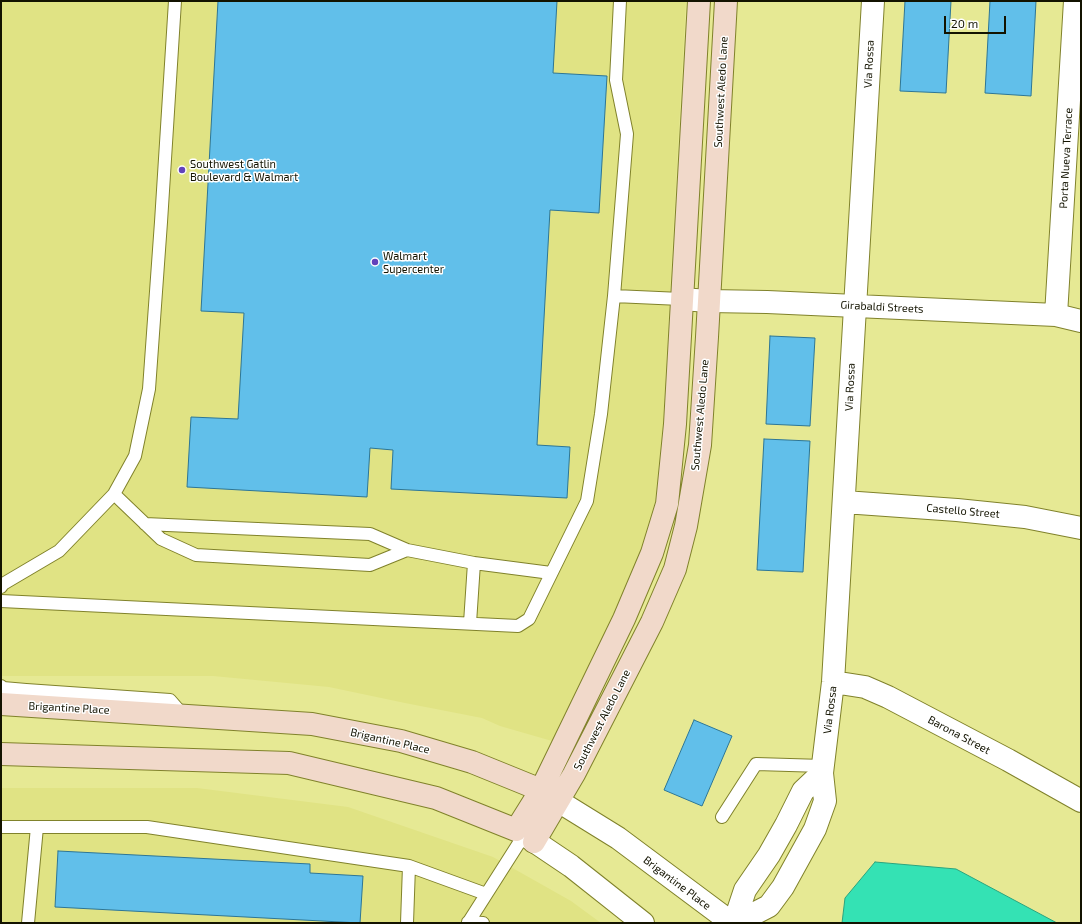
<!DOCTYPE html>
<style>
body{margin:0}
#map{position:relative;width:1082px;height:924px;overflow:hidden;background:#e6e994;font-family:"Exo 2",sans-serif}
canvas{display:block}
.frame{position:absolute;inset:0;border:2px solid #131300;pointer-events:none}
.scale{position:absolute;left:944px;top:16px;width:62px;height:18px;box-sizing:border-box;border:2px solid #131300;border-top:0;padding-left:5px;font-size:12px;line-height:14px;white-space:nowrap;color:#131300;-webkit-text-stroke:3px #fff;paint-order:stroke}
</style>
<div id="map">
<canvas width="1082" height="924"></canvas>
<div class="frame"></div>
<div class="scale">20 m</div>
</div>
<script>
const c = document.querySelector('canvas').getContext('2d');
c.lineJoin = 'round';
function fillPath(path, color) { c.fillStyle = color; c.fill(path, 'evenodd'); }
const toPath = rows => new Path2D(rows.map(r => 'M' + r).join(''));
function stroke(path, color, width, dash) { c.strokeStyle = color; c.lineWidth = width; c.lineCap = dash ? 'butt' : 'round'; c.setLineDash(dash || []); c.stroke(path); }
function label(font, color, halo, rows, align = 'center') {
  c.font = font + ' "Exo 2",sans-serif'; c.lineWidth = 3; c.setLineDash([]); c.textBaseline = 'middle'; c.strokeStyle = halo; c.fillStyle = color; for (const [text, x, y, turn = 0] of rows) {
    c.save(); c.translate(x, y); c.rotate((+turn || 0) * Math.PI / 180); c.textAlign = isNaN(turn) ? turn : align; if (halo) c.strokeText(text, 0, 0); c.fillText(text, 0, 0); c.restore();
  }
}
const built = toPath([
 [1,1,686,1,669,309,663,423,655,502,641,549,613,615,552,741,500,726,482,718,405,703,329,687,213,676,1,676],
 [1,788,197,788,348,807,493,857,571,901,601,923,1,923]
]);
const water = toPath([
 [875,862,956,869,1057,923,842,923,845,898,875,862]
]);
const building = toPath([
 [218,1,557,1,553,73,607,76,599,213,550,210,537,445,570,447,567,498,391,489,393,450,370,448,367,497,187,487,191,417,238,419,244,313,201,311,218,1],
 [905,1,951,1,946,93,900,91,905,1],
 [990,1,1036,1,1031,96,985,93,990,1],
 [770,336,815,338,810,426,766,424,770,336],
 [764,439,810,441,803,572,757,570,764,439],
 [694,720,732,736,702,806,664,790,694,720],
 [58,851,310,864,310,873,363,876,360,923,55,907,58,851]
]);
const lane = toPath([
 [614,296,681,299],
 [114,494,161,539,196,555,370,565,407,550,474,563],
 [145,524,370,534,407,550],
 [1,587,3,584,59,551,114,494,135,456,149,389,161,222,175,1],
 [1,601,518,626,529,619,587,501,601,414,614,296,627,134,616,80,620,1],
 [470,623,474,563,551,573],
 [1,686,3,688,26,690,170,700,183,715],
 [722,817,756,764,823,766],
 [1,827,37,827],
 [468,922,483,923],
 [28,923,37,827,147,827,409,866,486,894],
 [407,923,409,866],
 [468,923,524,835]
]);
const street = toPath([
 [681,299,709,301,767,302,1056,315,1081,321],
 [1056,315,1075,1],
 [844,502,957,510,1025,517,1081,528],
 [833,682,865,687,888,697,1008,760,1081,801],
 [542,791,618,838,732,923],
 [519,831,571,866,643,923],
 [734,923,745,890,769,855,786,825,803,791,822,773],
 [736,923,769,906,783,887,815,829,825,801,822,773,833,682,873,1]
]);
const secondary = toPath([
 [1,704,312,724,401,741,472,762,541,790],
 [1,754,289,763,436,798,516,830,541,790,624,619,652,553,667,504,675,424,699,1],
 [534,842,574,774,652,622,675,569,686,526,700,445,707,337,726,1]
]);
const markers = [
 [182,170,4,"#6242bb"],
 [375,262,4,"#6242bb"]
];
const streetNames = [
 ["Via Rossa",869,64,-87],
 ["Southwest Aledo Lane",721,92,-87],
 ["Porta Nueva Terrace",1066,158,-87],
 ["Girabaldi Streets",882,307,3],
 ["Via Rossa",850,387,-87],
 ["Southwest Aledo Lane",700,415,-85],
 ["Castello Street",963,511,5],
 ["Brigantine Place",69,708,3],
 ["Via Rossa",830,710,-83],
 ["Southwest Aledo Lane",602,720,-63],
 ["Barona Street",959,735,28],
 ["Brigantine Place",390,741,13],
 ["Brigantine Place",677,883,37]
];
const poiNames = [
 ["Southwest Gatlin",190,164],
 ["Boulevard & Walmart",190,177],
 ["Walmart",383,256],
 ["Supercenter",383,269]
];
fillPath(built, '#e0e384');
fillPath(water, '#34e2b4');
stroke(water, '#2aa47e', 1);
fillPath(building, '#61bfea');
stroke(building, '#2d7696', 1);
stroke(lane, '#80822b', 14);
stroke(street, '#80822b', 24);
stroke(secondary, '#80822b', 24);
stroke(lane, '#fff', 12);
stroke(street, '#fff', 22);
stroke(secondary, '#f1d9ca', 22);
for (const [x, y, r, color] of markers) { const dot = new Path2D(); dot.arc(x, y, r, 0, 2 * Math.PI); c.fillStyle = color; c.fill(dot); stroke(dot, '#fff', 1.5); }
label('11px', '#131300', '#fff', streetNames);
label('11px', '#131300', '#fff', poiNames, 'left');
</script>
